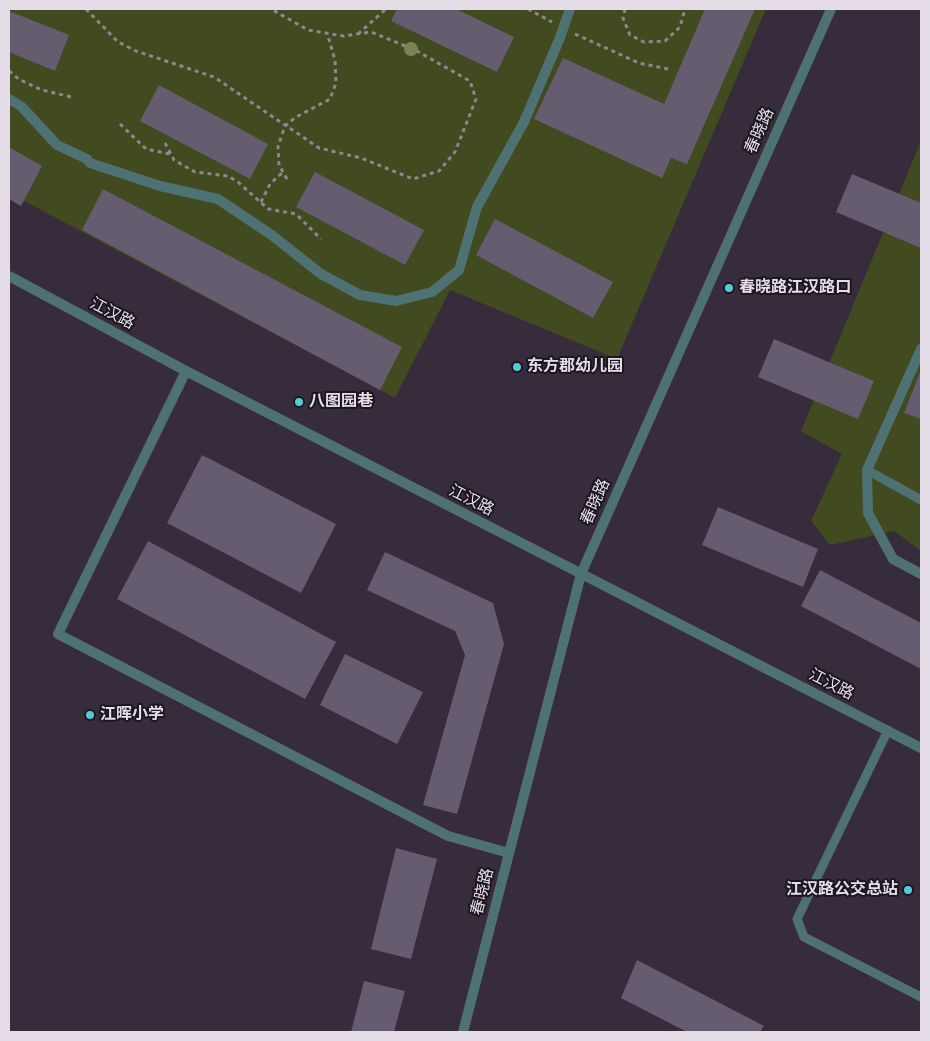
<!DOCTYPE html>
<meta charset="utf-8">
<style>
body{margin:0}
#map{position:relative;width:930px;height:1041px;overflow:hidden;background:#372c3c;font-family:"DM Sans",sans-serif}
canvas{display:block}
.frame{position:absolute;inset:0;border:10px solid #e4dde7;pointer-events:none}
</style>
<div id="map">
<canvas width="930" height="1041"></canvas>
<div class="frame"></div>
</div>
<script>
const c = document.querySelector('canvas').getContext('2d');
c.lineJoin = 'round';
function fillPath(path, color) { c.fillStyle = color; c.fill(path, 'evenodd'); }
const toPath = rows => new Path2D(rows.map(r => 'M' + r).join(''));
function stroke(path, color, width, dash) { c.strokeStyle = color; c.lineWidth = width; c.lineCap = dash ? 'butt' : 'round'; c.setLineDash(dash || []); c.stroke(path); }
function label(font, color, halo, rows, align = 'center') {
  c.font = font + ' "DM Sans","Noto Sans SC",sans-serif'; c.lineWidth = 4; c.setLineDash([]); c.textBaseline = 'middle'; c.strokeStyle = halo; c.fillStyle = color; for (const [text, x, y, turn = 0] of rows) {
    c.save(); c.translate(x, y); c.rotate((+turn || 0) * Math.PI / 180); c.textAlign = isNaN(turn) ? turn : align; if (halo) c.strokeText(text, 0, 0); c.fillText(text, 0, 0); c.restore();
  }
}
const green = toPath([
 [9,9,766,9,617,359,450,290,395,398,9,193],
 [921,141,921,551,894,531,830,545,811,521,842,454,801,431]
]);
const building = toPath([
 [397,9,456,9,514,37,497,72,391,21],
 [705,9,755,9,687,164,671,158,662,178,534,119,563,58,664,104],
 [9,11,69,35,55,71,9,52],
 [159,85,268,144,250,179,140,121],
 [9,147,42,166,21,206,9,199],
 [315,172,424,230,405,265,296,207],
 [852,174,921,203,921,248,836,212],
 [103,189,402,347,380,390,82,230],
 [495,219,613,282,593,318,476,255],
 [774,339,874,381,858,419,758,377],
 [921,370,921,419,904,413],
 [202,455,336,524,301,593,167,523],
 [718,507,818,549,803,587,702,545],
 [148,541,336,642,305,699,117,599],
 [385,552,493,603,504,644,457,814,423,805,465,655,455,631,367,590],
 [820,570,921,623,921,669,801,606],
 [345,654,423,692,397,744,320,705],
 [396,848,437,859,411,959,371,949],
 [637,960,764,1026,760,1032,687,1032,621,998],
 [364,981,405,991,394,1032,351,1032]
]);
const path = toPath([
 [86,9,118,42,136,51,214,77,319,148,361,158,413,179,439,171,455,152,476,99,470,81,415,50,371,32,343,36,308,30,271,9],
 [528,9,552,22],
 [625,9,623,18,630,35,644,42,665,41,680,27,685,9],
 [358,34,386,9],
 [575,34,639,63,668,69],
 [9,71,20,80,42,90,71,97],
 [120,124,146,149,170,154],
 [165,143,174,160,195,172,228,176,238,182,268,209,296,214,321,239],
 [287,179,279,165,278,146,285,126,296,117,330,99,336,83,335,60,327,33],
 [261,202,270,184,283,172]
]);
const service = toPath([
 [867,470,921,500],
 [888,730,797,919,804,937,921,997]
]);
const minor = toPath([
 [9,99,21,106,57,145,87,159,90,163,160,186,218,199,273,236,321,274,360,295,396,301,432,292,459,270,477,207,524,122,559,40,570,9],
 [921,349,867,470,868,513,893,559,921,574],
 [186,371,58,634,448,836,509,853]
]);
const tertiary = toPath([
 [9,276,186,371,921,748],
 [463,1032,581,574,831,9]
]);
const trees = [
 [411,49]
];
const markers = [
 [729,288,5,"#52cbd7"],
 [517,367,5,"#52cbd7"],
 [299,402,5,"#52cbd7"],
 [90,715,5,"#52cbd7"],
 [908,890,5,"#52cbd7"]
];
const streetNames = [
 ["春晓路",760,131,-66],
 ["江汉路",112,314,28],
 ["江汉路",471,501,27],
 ["春晓路",596,502,-66],
 ["江汉路",831,685,27],
 ["春晓路",483,892,-76]
];
const poiNames = [
 ["春晓路江汉路口",739,288],
 ["东方郡幼儿园",527,367],
 ["八图园巷",309,402],
 ["江晖小学",100,715],
 ["江汉路公交总站",898,890,"right"]
];
fillPath(green, '#424a1f');
fillPath(building, '#655c6f');
stroke(path, '#8f8693', 3, [4, 4]);
stroke(service, '#4e7273', 9);
stroke(minor, '#4e7273', 10);
stroke(tertiary, '#4e7273', 10);
c.fillStyle = '#7e8356';
for (const [x, y] of trees) { c.beginPath(); c.arc(x, y, 7, 0, 2 * Math.PI); c.fill(); }
for (const [x, y, r, color] of markers) { const dot = new Path2D(); dot.arc(x, y, r, 0, 2 * Math.PI); c.fillStyle = color; c.fill(dot); stroke(dot, '#1c171e', 2); }
label('16px', '#e4dde7', '#1c171e', streetNames);
label('bold 16px', '#e4dde7', '#1c171e', poiNames, 'left');
</script>
